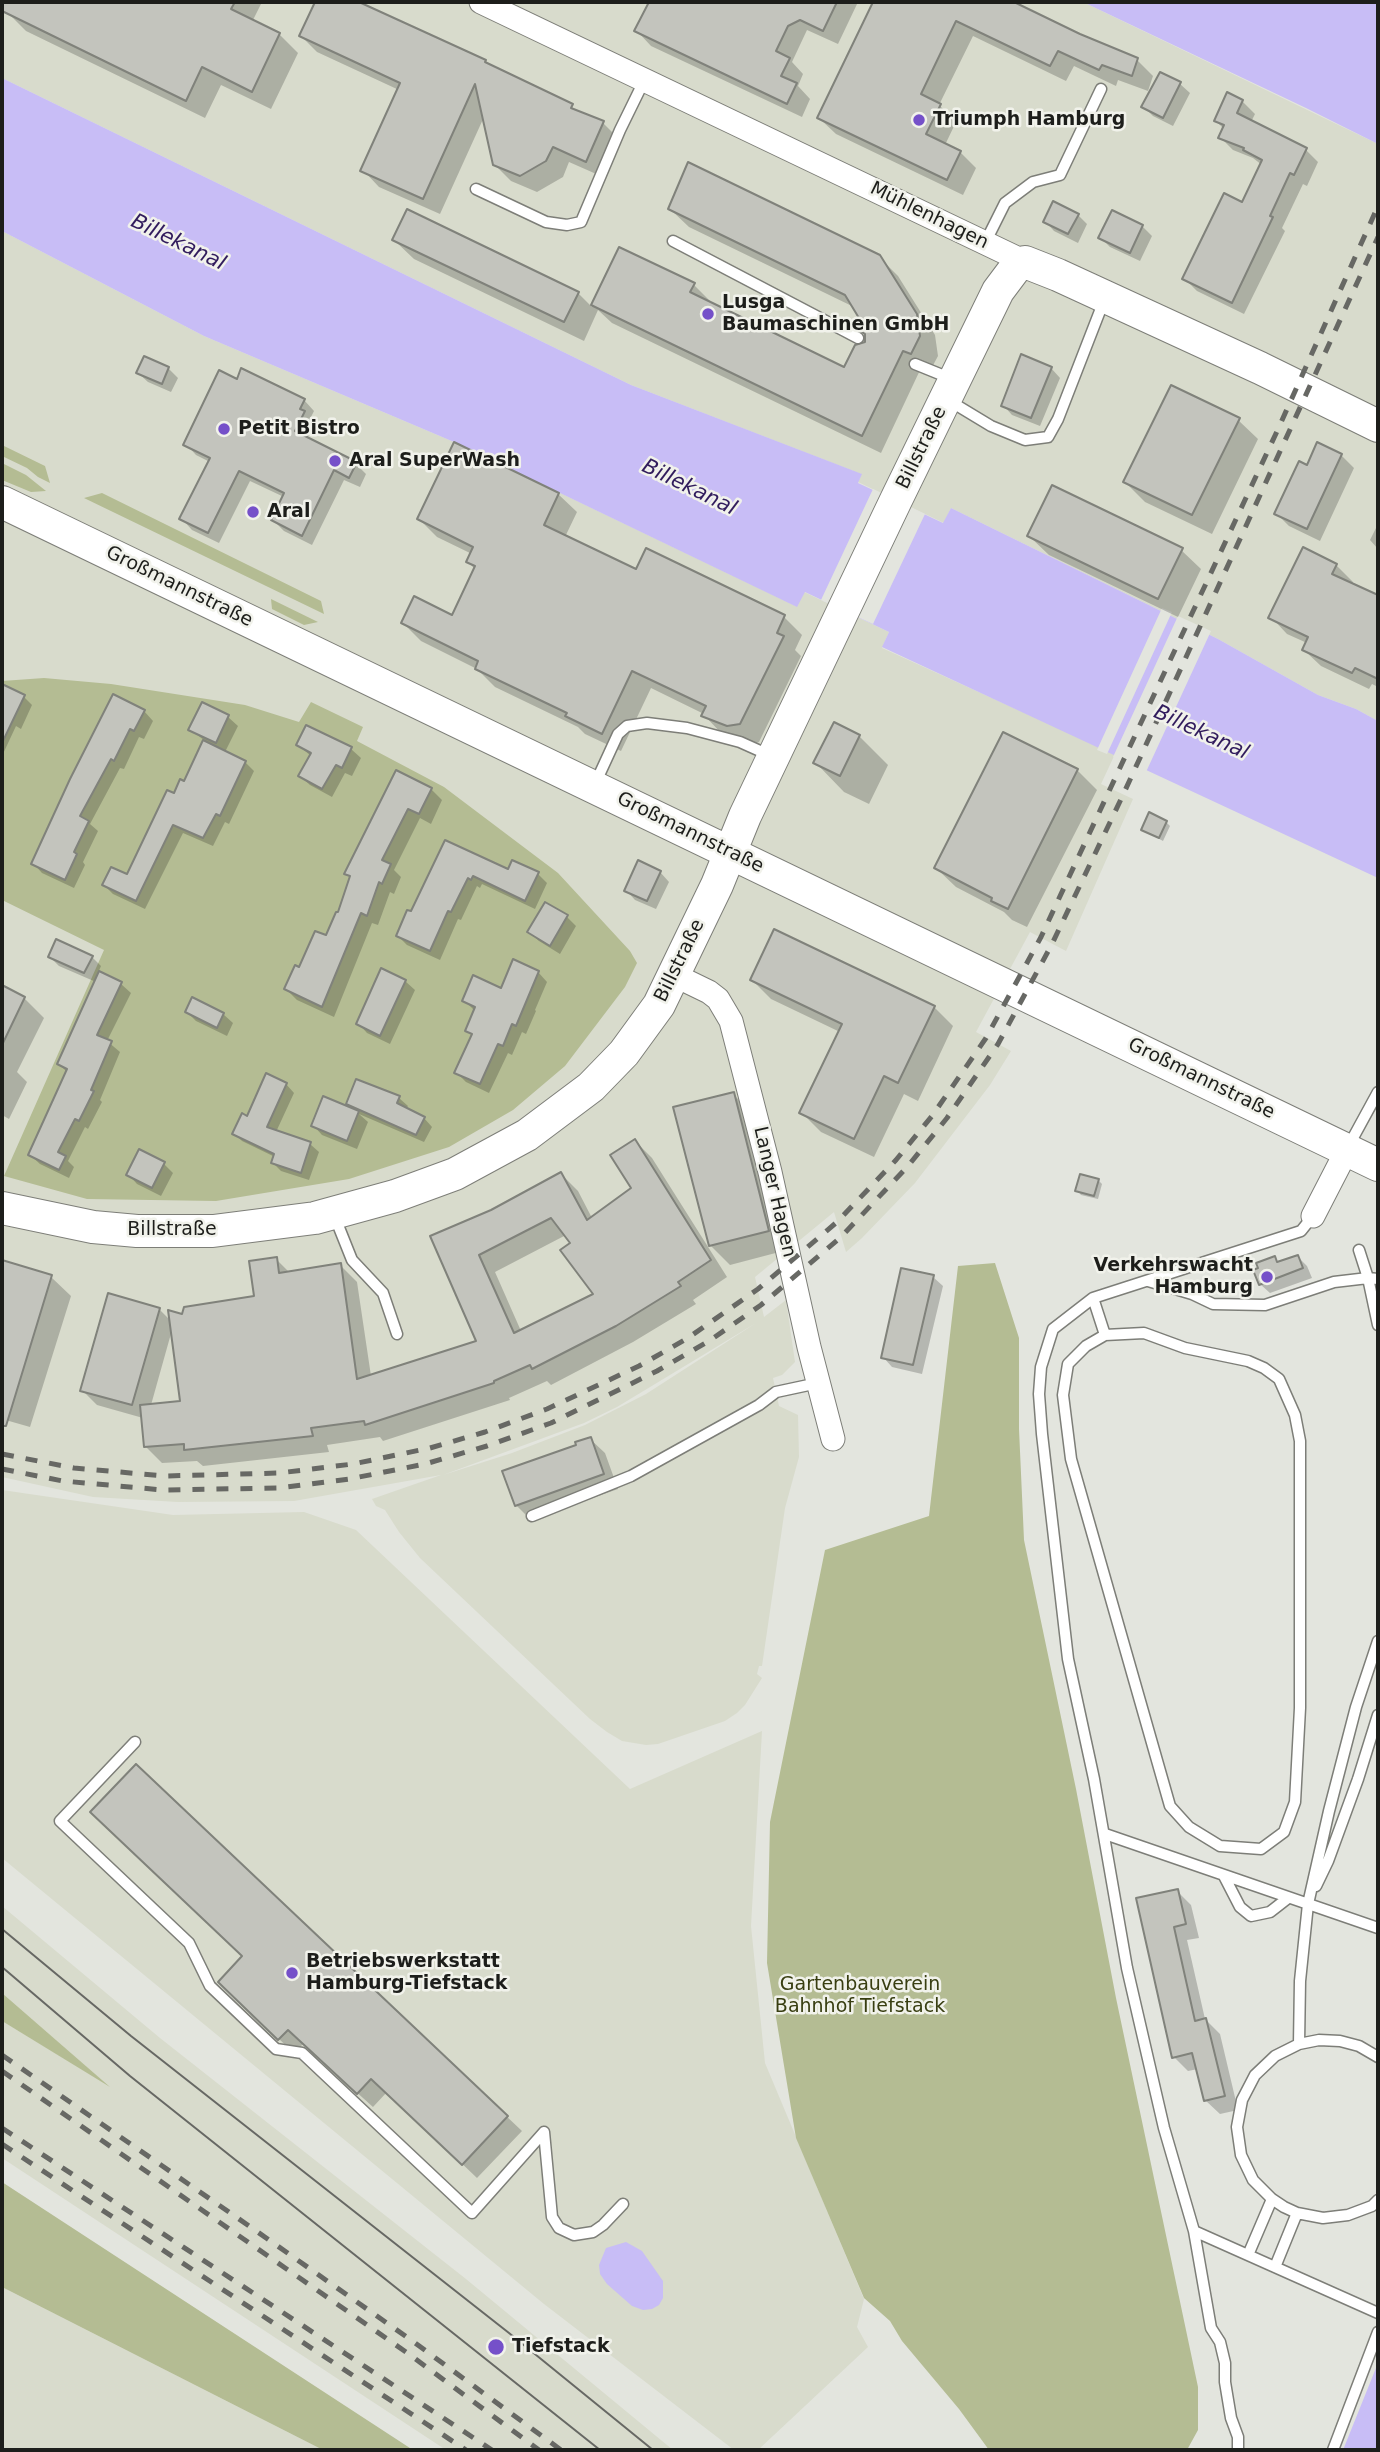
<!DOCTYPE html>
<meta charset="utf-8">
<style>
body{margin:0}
#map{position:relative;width:1380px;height:2452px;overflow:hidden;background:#e3e5de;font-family:"DejaVu Sans",sans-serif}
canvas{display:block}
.frame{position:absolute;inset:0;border:4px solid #1d1e1b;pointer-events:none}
</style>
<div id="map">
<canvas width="1380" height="2452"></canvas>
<div class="frame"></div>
</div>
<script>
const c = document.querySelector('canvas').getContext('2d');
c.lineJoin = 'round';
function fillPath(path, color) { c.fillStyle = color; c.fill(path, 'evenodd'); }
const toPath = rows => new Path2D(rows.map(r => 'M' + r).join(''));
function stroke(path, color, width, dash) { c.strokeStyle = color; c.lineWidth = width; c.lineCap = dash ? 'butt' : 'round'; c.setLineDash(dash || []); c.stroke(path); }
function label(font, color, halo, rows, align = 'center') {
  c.font = font + ' "DejaVu Sans",sans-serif'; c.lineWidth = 5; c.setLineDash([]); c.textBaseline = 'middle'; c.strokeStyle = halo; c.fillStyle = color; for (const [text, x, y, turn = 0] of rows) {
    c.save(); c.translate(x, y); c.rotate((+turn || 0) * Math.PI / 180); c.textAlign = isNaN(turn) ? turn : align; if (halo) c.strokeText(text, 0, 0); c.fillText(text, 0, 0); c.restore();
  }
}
const built = toPath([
 [2,2,1083,2,1378,144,1378,721,1356,709,1318,695,1218,639,951,508,944,523,858,482,861,474,631,385,2,78],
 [2,231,204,336,454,442,796,606,804,592,889,632,882,648,1115,754,1101,784,1133,799,1066,951,1030,932,976,1032,1011,1051,990,1085,915,1183,862,1238,846,1252,834,1212,755,1277,764,1317,786,1300,795,1362,782,1375,773,1378,779,1406,798,1415,799,1457,785,1508,762,1666,759,1666,757,1674,762,1678,745,1705,737,1713,725,1721,658,1744,646,1745,622,1741,607,1732,590,1719,420,1558,399,1532,385,1510,376,1506,372,1499,441,1475,294,1501,178,1502,93,1497,2,1477],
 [756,1323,646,1394,585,1425,512,1453,443,1475,584,1423,617,1407],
 [2,1490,173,1515,304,1512,356,1530,630,1789,762,1731,751,1926,765,2063,864,2299,857,2327,868,2347,758,2450,734,2450,544,2304,2,1858],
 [2,1906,160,2038,466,2279,673,2450,446,2450,2,2158,2,2021,105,2083,2,1993],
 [2,2287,323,2450,2,2450]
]);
const green = toPath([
 [2,445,45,466,50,483,38,477,27,468,2,456],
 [2,463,26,475,46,491,31,492,2,480],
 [102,493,321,601,324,614,84,498],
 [271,599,318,622,304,625,272,609],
 [44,678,111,684,245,705,299,722,311,702,363,727,357,741,444,787,558,873,630,951,637,963,625,987,565,1066,513,1110,449,1147,349,1179,216,1201,87,1199,4,1176,104,950,2,900,2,681],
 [995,1263,1019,1338,1019,1429,1024,1540,1076,1789,1116,1998,1198,2387,1198,2430,1187,2450,989,2450,959,2409,902,2341,890,2321,864,2298,796,2138,767,1963,770,1822,825,1550,929,1516,958,1266],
 [2,1993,110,2087,2,2021],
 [2,2182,413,2450,323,2450,2,2287]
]);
const water = toPath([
 [1083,2,1378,2,1378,144,1306,108],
 [2,78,631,385,862,474,858,483,943,523,951,508,1218,639,1318,695,1356,709,1378,721,1378,878,882,647,889,632,805,592,797,607,454,442,204,336,2,231],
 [626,2242,642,2251,663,2281,663,2298,659,2305,652,2309,643,2310,632,2306,607,2284,600,2274,599,2265,606,2248],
 [1378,2363,1378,2450,1343,2450]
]);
const pier = toPath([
 [873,489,925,514,873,624,821,600],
 [1162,608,1172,612,1107,754,1097,750],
 [1178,616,1211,631,1146,772,1113,757]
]);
const shadow = toPath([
 [12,2,262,2,252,22,279,34,298,53,271,109,221,85,205,118,26,31,7,12],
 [317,2,355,2,485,62,490,67,603,123,619,139,603,177,569,162,563,177,537,192,511,181,494,164,484,117,440,214,379,187,363,170,399,90,317,52,301,36],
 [650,2,858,2,838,44,807,30,792,62,803,74,798,86,810,99,802,117,651,46,637,31],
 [875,2,936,2,944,6,946,2,1012,2,1079,35,1137,60,1153,76,1148,91,1118,80,1116,86,1074,66,1066,81,973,36,939,105,956,122,945,145,960,152,976,168,963,195,836,134,819,118],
 [1160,74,1180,84,1190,93,1173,126,1153,116,1144,107],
 [1242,101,1255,114,1251,122,1306,150,1318,162,1307,186,1303,184,1282,228,1285,231,1244,314,1197,291,1184,278,1243,204,1262,165,1253,158,1233,150,1220,137,1224,129,1216,121],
 [670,209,879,257,898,276,935,335,938,356,930,371,921,368,881,453,612,323,598,310,584,341,414,259,394,240,578,293,592,307,620,249,694,285,712,303,845,369,866,344,864,323,856,308,689,227],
 [1078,215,1087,224,1078,243,1054,231,1045,221],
 [1142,226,1152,236,1140,261,1110,247,1101,238],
 [168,368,178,378,171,392,148,382,138,373],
 [1051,368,1060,378,1040,426,1012,415,1003,405],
 [304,400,314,411,310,419,314,423,307,439,356,464,366,474,360,487,344,480,312,545,284,531,273,520,284,497,250,481,219,543,192,530,182,519,210,462,196,455,186,444],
 [1238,420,1258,439,1212,534,1145,502,1125,482],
 [1341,455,1354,468,1320,541,1289,526,1276,513,1308,467],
 [558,494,577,512,565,537,637,571,784,617,802,635,795,650,801,656,759,742,753,744,722,734,704,715,704,714,651,688,621,751,585,734,578,727,495,687,477,669,421,641,403,623,452,617,475,569,468,562,472,554,437,537,419,519],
 [1378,524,1378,549,1370,540],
 [1029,536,1181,550,1201,569,1178,617,1049,555],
 [1336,565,1353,582,1352,585,1378,597,1378,687,1372,684,1369,689,1321,666,1304,650,1307,643,1287,634,1271,617],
 [3,687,24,697,32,705,21,729,16,726,2,756],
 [203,704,228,717,238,726,225,752,245,762,254,771,229,824,225,822,213,846,183,833,145,909,113,894,104,885,128,877,175,795,185,783,205,741,190,729],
 [144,711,153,721,144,739,139,737,124,769,120,768,90,824,98,831,83,862,85,865,74,888,42,873,33,863,71,780],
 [307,727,351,749,361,758,352,776,345,773,332,797,310,785,300,776,311,756,298,745],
 [859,736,888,765,869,804,844,792,816,763],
 [1077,770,1097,790,1027,927,1012,920,1004,912,956,887,936,868],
 [396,772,431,789,442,800,431,824,420,818,394,870,401,877,394,894,390,892,378,925,372,923,334,1017,297,1000,286,989,327,938,339,915,351,878,346,873],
 [1166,822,1170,826,1163,841,1143,830],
 [446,842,509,871,538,874,547,883,535,909,482,884,480,888,477,886,461,920,458,919,440,960,407,945,398,936,412,913],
 [660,872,669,882,656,909,635,900,626,890],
 [567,917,576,926,560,954,539,941,529,932],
 [50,957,92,957,101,966,98,973,121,984,131,993,107,1041,120,1052,100,1100,102,1102,88,1129,85,1127,68,1161,74,1167,69,1178,40,1164,30,1155,68,1073,59,1064,96,982,59,966],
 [538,972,547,982,535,1010,536,1011,526,1034,522,1032,512,1055,508,1053,489,1093,466,1082,456,1072,473,1036,467,1030,475,1011,464,1000,502,990],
 [752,980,934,1007,953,1026,918,1101,904,1094,874,1157,821,1132,802,1113,840,1032,771,999],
 [405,981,415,990,390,1044,367,1033,358,1023],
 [2,987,24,998,44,1018,17,1072,27,1082,9,1119,2,1115],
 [187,1012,223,1014,233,1023,227,1036,196,1021],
 [286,1084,294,1093,276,1132,310,1144,319,1152,309,1180,281,1171,273,1163,275,1157,242,1141,234,1133],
 [733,1094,753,1114,787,1250,730,1265,710,1245],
 [399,1098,408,1106,406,1109,424,1118,432,1127,424,1142,359,1114,368,1122,357,1149,322,1135,313,1125,356,1112,348,1104],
 [635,1141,652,1158,727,1277,693,1300,696,1304,633,1342,551,1385,547,1381,509,1398,510,1400,383,1441,380,1437,327,1445,329,1452,203,1466,197,1461,162,1463,145,1446,143,1418,97,1405,82,1390,159,1309,171,1321,256,1297,276,1259,290,1273,340,1265,357,1282,371,1376,479,1342,432,1237,492,1212,561,1174,578,1191,592,1218,633,1188],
 [566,1235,595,1294,521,1331,495,1272],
 [172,1330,182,1403,151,1405],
 [164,1164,173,1173,161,1196,137,1184,128,1174],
 [1098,1180,1102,1184,1098,1199,1081,1195,1077,1190],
 [1298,1257,1307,1266,1312,1278,1270,1293,1260,1284,1274,1258,1279,1263],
 [2,1262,51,1277,71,1296,30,1427,2,1419],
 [933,1277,943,1286,922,1374,892,1367,883,1357],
 [590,1439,605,1453,618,1489,531,1520,516,1505,578,1446],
 [136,1766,522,2131,477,2178,387,2092,373,2107,303,2044,294,2053,234,1997,244,1957],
 [1177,1891,1191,1905,1199,1938,1187,1940,1205,2019,1220,2034,1238,2110,1220,2114,1205,2100,1198,2069,1188,2071,1174,2057,1138,1899]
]);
const building = toPath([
 [2,2,235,2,231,9,280,33,252,92,202,67,186,101,2,11,2,2],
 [315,2,359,2,486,60,485,62,573,104,571,108,604,121,586,162,553,147,546,161,520,176,493,165,475,84,423,199,360,171,400,83,299,36,315,2],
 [649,2,837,2,823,31,800,20,788,26,776,51,790,58,781,76,797,83,787,104,634,31,649,2],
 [873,2,1014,2,1080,34,1138,58,1132,76,1102,65,1099,70,1058,51,1050,66,956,21,921,94,941,104,926,134,961,151,947,180,817,118,873,2],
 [1160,72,1181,82,1163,118,1141,107,1160,72],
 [1227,92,1243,100,1237,113,1307,148,1294,175,1290,173,1270,216,1273,217,1232,303,1182,279,1224,193,1242,202,1262,160,1243,150,1244,148,1218,138,1224,125,1214,121,1227,92],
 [688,162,880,255,917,314,920,336,911,354,903,351,862,436,591,305,619,247,695,283,690,292,844,367,855,345,865,342,865,334,859,330,862,323,845,295,668,209,688,162],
 [1053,201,1079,214,1068,234,1043,222,1053,201],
 [407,209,579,292,564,322,392,240,407,209],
 [1112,210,1143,225,1130,253,1098,238,1112,210],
 [1021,354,1052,367,1031,418,1001,406,1021,354],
 [144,356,169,367,162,384,136,373,144,356],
 [241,368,305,399,300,409,305,411,295,431,357,462,349,478,334,470,302,536,271,520,284,493,239,471,208,533,179,519,210,458,183,445,219,370,237,379,241,368],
 [1171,385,1240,418,1192,515,1123,482,1171,385],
 [454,442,559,493,544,525,636,569,646,548,785,615,777,633,784,636,740,724,727,726,701,716,706,706,632,671,602,734,565,716,567,713,475,669,478,661,401,623,414,596,452,615,475,566,466,562,473,547,417,519,454,442],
 [1317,442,1342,454,1307,529,1274,514,1299,461,1307,465,1317,442],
 [1052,485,1183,548,1158,599,1027,536,1052,485],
 [1303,547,1337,564,1332,574,1378,595,1378,679,1355,668,1352,673,1302,650,1308,637,1268,618,1303,547],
 [2,684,25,695,2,743,2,684],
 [113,694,145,710,134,731,130,729,114,761,111,759,80,816,89,821,74,852,77,854,65,880,31,864,70,779,113,694],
 [202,702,229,715,216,743,188,730,202,702],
 [834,722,860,735,840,776,813,763,834,722],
 [306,725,352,747,342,768,336,765,322,789,298,776,311,753,296,745,306,725],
 [1003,732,1078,769,1008,909,991,901,992,898,934,868,1003,732],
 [203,740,246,761,220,816,216,814,203,838,173,825,136,901,102,885,111,867,127,874,167,790,174,793,180,779,184,781,203,740],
 [396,770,432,788,419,814,408,809,382,860,391,864,382,884,379,882,367,916,361,913,322,1007,284,989,295,965,299,967,315,931,326,935,336,912,338,912,350,876,344,874,396,770],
 [1149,812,1167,821,1159,838,1141,830,1149,812],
 [445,840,508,869,512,860,539,872,525,901,473,876,471,880,468,878,451,912,448,911,430,951,396,936,407,910,411,911,445,840],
 [638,860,661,871,647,901,624,891,638,860],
 [545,902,568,915,550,946,527,932,545,902],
 [774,929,935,1006,898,1083,884,1076,854,1139,799,1113,842,1024,750,980,774,929],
 [56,939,93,956,84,973,48,957,56,939],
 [513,959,539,971,516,1026,512,1024,503,1046,498,1044,480,1084,454,1073,472,1034,465,1031,475,1007,462,1001,473,975,501,988,513,959],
 [381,968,406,980,380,1036,356,1024,381,968],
 [99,971,122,982,97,1035,112,1041,91,1090,94,1091,79,1121,75,1119,58,1152,66,1156,59,1170,28,1155,67,1069,57,1064,99,971],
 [2,985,25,997,2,1045,2,985],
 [192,997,224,1013,217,1028,185,1012,192,997],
 [266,1073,287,1083,267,1127,311,1142,301,1173,271,1163,274,1154,232,1134,242,1113,247,1116,266,1073],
 [356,1079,400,1096,397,1103,425,1117,416,1135,346,1104,356,1079],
 [734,1092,769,1231,709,1246,673,1107,734,1092],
 [323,1096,359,1111,347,1141,311,1126,323,1096],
 [635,1139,711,1260,678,1282,681,1286,616,1326,532,1369,530,1365,494,1381,494,1383,365,1425,364,1421,311,1428,313,1436,184,1450,184,1444,144,1447,140,1405,180,1401,168,1310,182,1314,184,1307,254,1296,249,1261,277,1257,279,1273,341,1263,357,1379,476,1341,430,1236,491,1210,561,1172,587,1220,631,1188,610,1155,635,1139],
 [551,1218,570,1243,560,1250,593,1294,514,1333,479,1255,551,1218],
 [139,1149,165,1162,152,1188,126,1175,139,1149],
 [1080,1174,1099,1179,1094,1196,1075,1191,1080,1174],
 [1298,1255,1303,1268,1259,1285,1253,1270,1258,1268,1256,1263,1275,1256,1277,1262,1298,1255],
 [2,1260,52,1275,6,1426,2,1426,2,1260],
 [901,1268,934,1275,913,1365,881,1358,901,1268],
 [108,1293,160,1308,132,1405,80,1391,108,1293],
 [591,1437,604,1474,515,1506,502,1471,576,1445,575,1442,591,1437],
 [136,1764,508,2116,462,2165,371,2079,357,2094,288,2030,278,2040,218,1982,242,1956,90,1812,136,1764],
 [1178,1889,1186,1924,1174,1927,1195,2021,1206,2018,1225,2096,1204,2101,1192,2053,1172,2058,1136,1898,1178,1889]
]);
const lane = toPath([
 [476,189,546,222,567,225,581,222,620,130,644,81],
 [673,241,858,338],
 [985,243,1005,203,1033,182,1060,175,1101,89],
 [915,364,952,379],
 [948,400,991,426,1025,440,1048,437,1058,419,1105,298],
 [595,784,618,734,627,726,647,723,687,728,740,742,769,755],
 [1348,1147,1378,1092],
 [334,1215,352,1260,383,1293,397,1334],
 [1359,1250,1368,1278,1378,1325],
 [1148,1281,1192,1294,1213,1304,1265,1305,1334,1282,1368,1278,1378,1279],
 [1093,1298,1105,1335],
 [1144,1333,1185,1348,1248,1361,1264,1368,1279,1379,1295,1415,1300,1441,1300,1708,1295,1802,1284,1832,1261,1849,1220,1846,1189,1827,1170,1806,1071,1459,1063,1395,1068,1364,1086,1346,1105,1335,1144,1333],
 [532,1516,631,1476,759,1405,776,1392,818,1383],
 [135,1742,60,1821,189,1943,210,1986,276,2049,302,2053,472,2213,544,2132],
 [1105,1834,1378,1928],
 [1224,1876,1240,1907,1251,1916,1270,1912,1288,1898],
 [1316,1886,1328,1861,1358,1779,1378,1715],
 [1299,2044,1300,1981,1308,1904,1329,1811,1356,1707,1378,1641],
 [1378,2057,1359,2046,1340,2041,1319,2040,1299,2044,1275,2056,1255,2075,1242,2100,1237,2127,1241,2155,1253,2180,1272,2199,1284,2207,1297,2213,1323,2218,1348,2215,1372,2206,1378,2200],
 [544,2132,552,2217,559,2228,574,2235,593,2232,603,2225,623,2204],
 [1194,2231,1378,2313],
 [1248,2255,1272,2199],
 [1275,2267,1297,2213],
 [1238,2450,1238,2437,1231,2418,1225,2382,1225,2363,1220,2342,1211,2328,1194,2231,1164,2128,1127,1968,1094,1779,1068,1659,1042,1434,1039,1394,1041,1367,1053,1329,1093,1298,1301,1231,1313,1216],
 [1333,2450,1378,2332]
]);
const street = toPath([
 [481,2,1025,262],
 [674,975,709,992,718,999,731,1021,770,1172,809,1347,833,1439],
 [1313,1216,1347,1150]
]);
const secondary = toPath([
 [2,502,1378,1165],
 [2,1208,93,1227,137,1231,213,1231,315,1218,395,1196,455,1174,527,1135,591,1087,624,1053,659,1005,717,885,745,816,896,500,998,291,1016,267,1025,262,1058,275,1260,368,1378,426]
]);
const tram = toPath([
 [2,1929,131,2036,509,2333,653,2450],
 [2,1967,130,2076,600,2450]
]);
const rail = toPath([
 [2,1454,74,1468,165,1476,279,1473,353,1464,430,1448,485,1432,547,1409,639,1366,688,1338,758,1289,837,1222,896,1160,932,1116,986,1038,1041,937,1279,427,1378,206],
 [2,1469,63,1481,163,1490,279,1488,349,1479,425,1464,487,1446,551,1423,657,1371,709,1341,761,1305,841,1237,908,1166,947,1118,998,1044,1052,944,1123,795,1378,237],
 [2,2055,252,2228,411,2340,561,2450],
 [2,2071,406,2352,539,2450],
 [2,2128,492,2450],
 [2,2144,466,2450]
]);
const markers = [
 [919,120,7,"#7550c9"],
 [708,314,7,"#7550c9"],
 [224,429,7,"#7550c9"],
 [335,461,7,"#7550c9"],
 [253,512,7,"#7550c9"],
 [1267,1277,7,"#7550c9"],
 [292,1973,7,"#7550c9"],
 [496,2347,9,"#7550c9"]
];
const poiNames = [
 ["Triumph Hamburg",933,120],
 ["Lusga",722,303],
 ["Baumaschinen GmbH",722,325],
 ["Petit Bistro",238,429],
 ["Aral SuperWash",349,461],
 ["Aral",267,512],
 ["Verkehrswacht",1253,1266,"right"],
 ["Hamburg",1253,1288,"right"],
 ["Betriebswerkstatt",306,1962],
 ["Hamburg-Tiefstack",306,1984],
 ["Tiefstack",512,2347]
];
const streetNames = [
 ["Mühlenhagen",929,216,26],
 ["Billstraße",922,448,-64],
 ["Großmannstraße",179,587,26],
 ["Großmannstraße",690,833,26],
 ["Billstraße",680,961,-64],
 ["Großmannstraße",1201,1079,26],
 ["Langer Hagen",774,1192,77],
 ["Billstraße",172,1230]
];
const parkNames = [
 ["Gartenbauverein",860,1985],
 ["Bahnhof Tiefstack",860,2007]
];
const waterNames = [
 ["Billekanal",178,243,26],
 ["Billekanal",689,488,26],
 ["Billekanal",1201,733,25]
];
fillPath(built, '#d8dbcc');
fillPath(green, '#b4bc93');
fillPath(water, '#c8bdf6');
fillPath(pier, '#e3e5de');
fillPath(shadow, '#0003');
fillPath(building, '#c3c4bd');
stroke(building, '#80827b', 2);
stroke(lane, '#7d7e78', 13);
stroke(street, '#7d7e78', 25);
stroke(secondary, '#7d7e78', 34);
stroke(lane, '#fff', 10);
stroke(street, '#fff', 23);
stroke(secondary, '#fff', 32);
stroke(tram, '#676864', 2);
stroke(rail, '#676864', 5, [12, 12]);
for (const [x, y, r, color] of markers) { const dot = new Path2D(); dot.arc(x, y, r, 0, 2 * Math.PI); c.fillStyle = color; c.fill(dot); stroke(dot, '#f1f2eb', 2.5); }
label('bold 19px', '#1d1e1b', '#f1f2eb', poiNames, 'left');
label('19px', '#1d1e1b', '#f1f2eb', streetNames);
label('19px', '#383e11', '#f1f2eb', parkNames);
label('italic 21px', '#311c5d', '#f1f2eb', waterNames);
</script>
